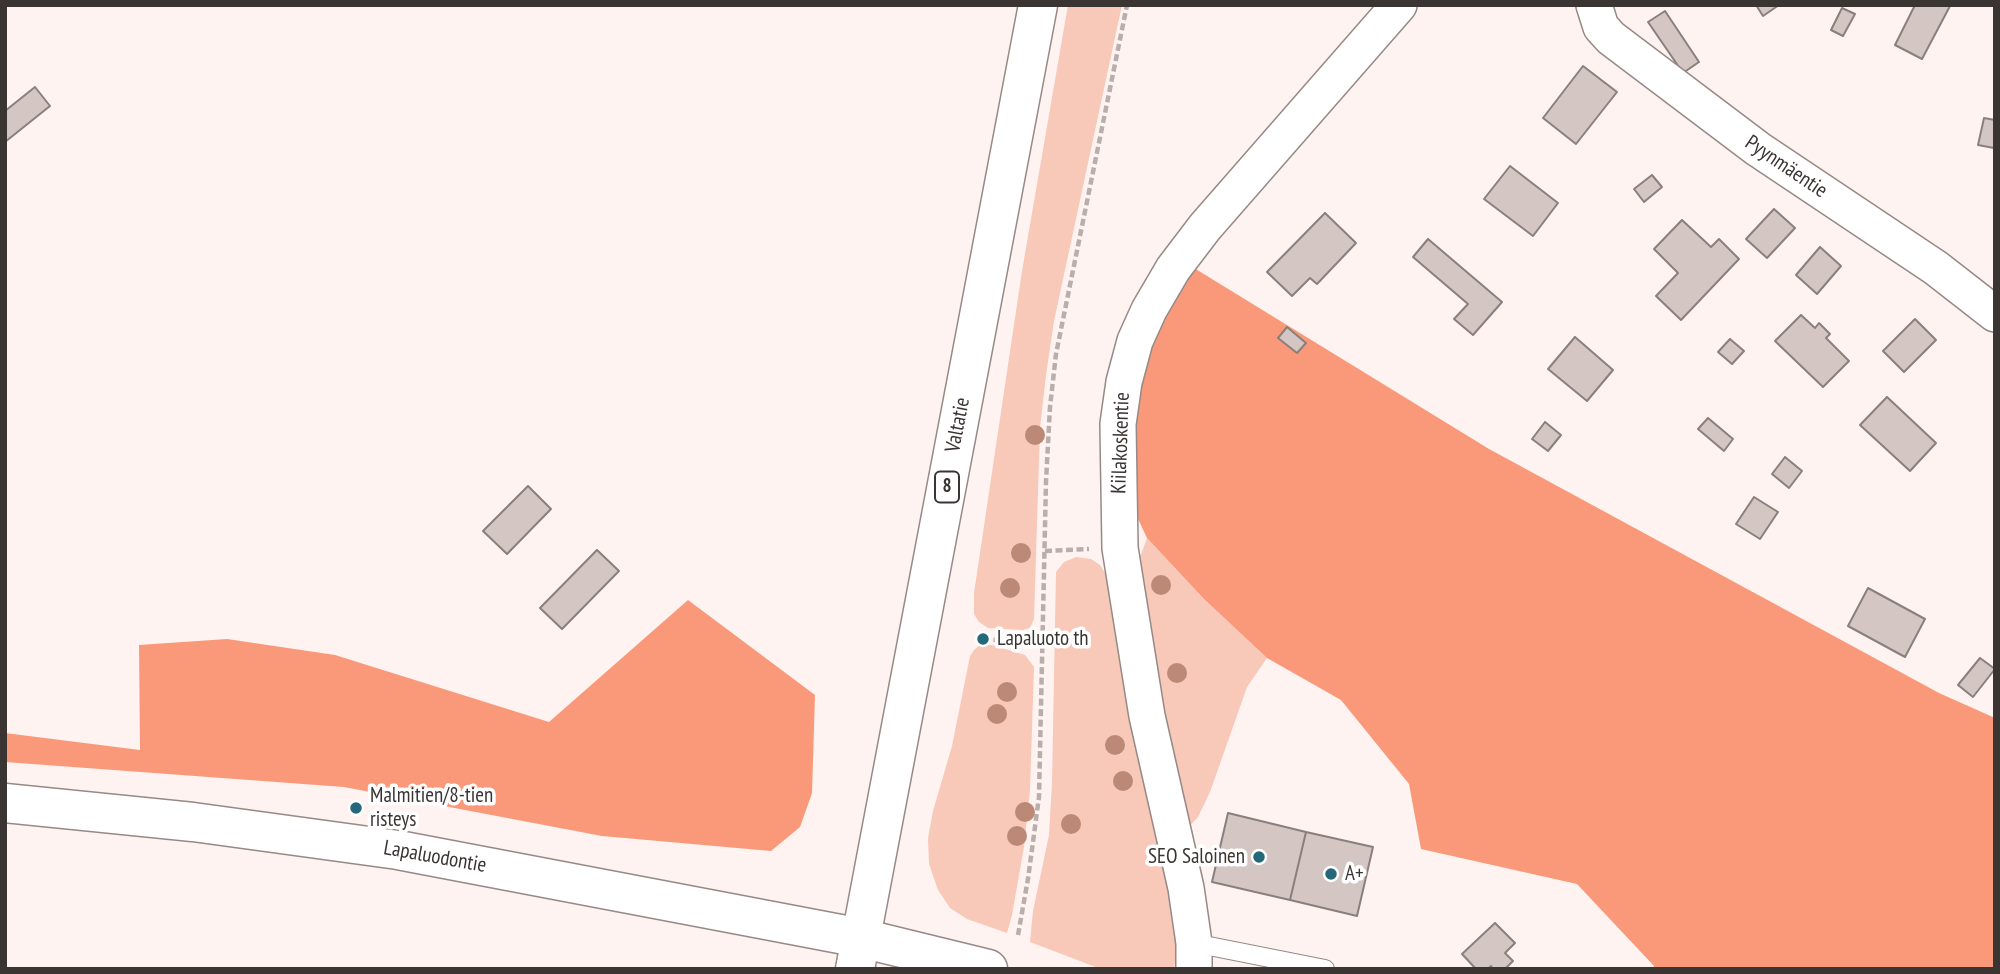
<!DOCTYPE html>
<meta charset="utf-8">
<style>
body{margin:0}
#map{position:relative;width:2000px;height:974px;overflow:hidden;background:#fef3f0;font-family:"PT Sans Narrow",sans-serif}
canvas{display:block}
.frame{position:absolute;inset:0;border:7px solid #3a3533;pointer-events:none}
</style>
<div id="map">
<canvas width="2000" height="974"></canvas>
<div class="frame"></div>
</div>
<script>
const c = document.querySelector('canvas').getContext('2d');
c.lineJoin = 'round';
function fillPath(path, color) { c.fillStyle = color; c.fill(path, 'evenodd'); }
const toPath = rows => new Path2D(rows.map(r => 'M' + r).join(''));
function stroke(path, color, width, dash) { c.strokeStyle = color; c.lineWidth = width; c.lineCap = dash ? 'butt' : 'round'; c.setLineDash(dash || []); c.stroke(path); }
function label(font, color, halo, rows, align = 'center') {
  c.font = font + ' "PT Sans Narrow",sans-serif'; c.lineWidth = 7; c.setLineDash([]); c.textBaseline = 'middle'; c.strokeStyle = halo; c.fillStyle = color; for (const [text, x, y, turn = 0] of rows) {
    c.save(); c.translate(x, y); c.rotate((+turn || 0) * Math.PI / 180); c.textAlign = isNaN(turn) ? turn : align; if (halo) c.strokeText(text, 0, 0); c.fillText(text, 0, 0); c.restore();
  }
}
const green = toPath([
 [1068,5,1122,5,1054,321,1046,375,1040,428,1034,619,1030,628,1023,630,988,628,979,622,974,614,974,593,1022,271],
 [1147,538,1204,599,1267,658,1247,687,1210,792,1198,817,1184,832,1136,568],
 [1076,557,1091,559,1100,565,1109,579,1176,902,1178,940,1174,969,1101,969,1030,942,1033,911,1049,835,1052,783,1056,572,1064,562],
 [981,644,992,645,1025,655,1034,667,1030,790,1024,847,1012,915,1007,933,967,919,950,908,938,890,929,864,928,838,933,811,952,746,970,656,974,650]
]);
const forest = toPath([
 [1194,268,1489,449,1939,693,1995,718,1995,969,1654,969,1654,966,1577,884,1421,849,1409,784,1341,700,1267,658,1204,599,1147,538,1131,504,1136,411,1154,324],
 [688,600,815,695,812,793,800,827,771,851,602,836,344,787,5,762,5,733,140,750,139,645,227,639,335,655,549,722]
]);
const building = toPath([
 [1756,5,1779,5,1763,16,1756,5],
 [1915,5,1950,6,1922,59,1895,45,1915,5],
 [1842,8,1855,14,1843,36,1831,30,1842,8],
 [1665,11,1699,62,1683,73,1648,22,1665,11],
 [1583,66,1617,92,1576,144,1543,118,1583,66],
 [35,87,50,106,5,142,5,111,35,87],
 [1984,118,1995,120,1994,148,1978,145,1984,118],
 [1510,166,1558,203,1533,236,1484,199,1510,166],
 [1652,175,1662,187,1644,202,1634,189,1652,175],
 [1774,209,1795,228,1767,258,1746,239,1774,209],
 [1325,213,1356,243,1317,284,1310,278,1292,296,1267,272,1325,213],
 [1682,220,1711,247,1719,239,1739,259,1681,320,1656,296,1678,273,1654,249,1682,220],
 [1428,239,1502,302,1473,335,1454,319,1468,304,1413,257,1428,239],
 [1820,247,1841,266,1817,294,1796,275,1820,247],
 [1801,315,1815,328,1819,323,1830,334,1826,338,1849,361,1823,387,1775,341,1801,315],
 [1915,319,1936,340,1904,372,1883,351,1915,319],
 [1287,327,1306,343,1297,353,1278,338,1287,327],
 [1575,337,1613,370,1587,401,1548,369,1575,337],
 [1730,339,1744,351,1732,364,1718,352,1730,339],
 [1887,397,1936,443,1910,471,1860,425,1887,397],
 [1708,418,1733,439,1724,451,1698,429,1708,418],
 [1545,422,1561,435,1548,451,1532,439,1545,422],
 [1785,457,1802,471,1789,488,1772,474,1785,457],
 [528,486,551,509,507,554,483,531,528,486],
 [1754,497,1778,512,1760,539,1736,524,1754,497],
 [597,550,619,571,562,629,540,608,597,550],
 [1868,588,1925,619,1905,657,1848,626,1868,588],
 [1980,658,1995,669,1973,697,1958,685,1980,658],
 [1228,813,1306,832,1290,900,1212,882,1228,813],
 [1306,832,1373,847,1357,916,1290,900,1306,832],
 [1495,923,1515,943,1505,953,1513,961,1505,969,1493,969,1491,966,1488,969,1476,969,1462,954,1495,923]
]);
const path = toPath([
 [1045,551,1089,549],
 [983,639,1042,643],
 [1018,935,1028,879,1039,797,1046,481,1050,407,1056,354,1127,5]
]);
const service = toPath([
 [1194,943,1325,969]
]);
const minor = toPath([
 [1594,5,1601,27,1611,38,1758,149,1936,268,1995,314],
 [1194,969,1194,943,1186,888,1147,716,1120,548,1118,424,1124,382,1135,341,1149,310,1173,269,1205,227,1399,5]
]);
const secondary = toPath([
 [5,803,193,822,398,850,861,938]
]);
const primary = toPath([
 [861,938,988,969]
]);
const trunk = toPath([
 [855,969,1038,5]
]);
const trees = [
 [1035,435],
 [1021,553],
 [1161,585],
 [1010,588],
 [1177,673],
 [1007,692],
 [997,714],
 [1115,745],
 [1123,781],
 [1025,812],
 [1071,824],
 [1017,836]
];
const markers = [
 [983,639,7,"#246879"],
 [356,808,7,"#246879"],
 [1259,857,7,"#246879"],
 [1331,874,7,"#246879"]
];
const shields = [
 [947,487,24]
];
const shieldNames = [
 ["8",947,487]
];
const streetNames = [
 ["Pyynmäentie",1786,167,34],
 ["Valtatie",958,425,-79],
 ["Kiilakoskentie",1121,443,-88],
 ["Lapaluodontie",435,857,10]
];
const poiNames = [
 ["Lapaluoto th",997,639],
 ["Malmitien/8-tien",370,796],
 ["risteys",370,820],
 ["SEO Saloinen",1245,857,"right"],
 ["A+",1345,874]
];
fillPath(green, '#f8c8b8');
fillPath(forest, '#f9997a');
fillPath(building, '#d4c7c3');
stroke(building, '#8b7f7c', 2);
stroke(service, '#968986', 20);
stroke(minor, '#968986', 38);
stroke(secondary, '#968986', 41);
stroke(primary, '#968986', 41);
stroke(trunk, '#968986', 41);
stroke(path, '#b8afac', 4.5, [7, 3.5]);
stroke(service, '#fff', 18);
stroke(minor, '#fff', 35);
stroke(secondary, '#fff', 38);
stroke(primary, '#fff', 38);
stroke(trunk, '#fff', 38);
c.fillStyle = '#bc8977';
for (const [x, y] of trees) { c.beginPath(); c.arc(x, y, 10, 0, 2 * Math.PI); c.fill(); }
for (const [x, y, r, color] of markers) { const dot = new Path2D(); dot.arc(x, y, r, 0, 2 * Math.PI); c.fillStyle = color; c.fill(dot); stroke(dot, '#fff', 2.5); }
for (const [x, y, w] of shields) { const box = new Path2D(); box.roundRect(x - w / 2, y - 15.5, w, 31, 5); c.fillStyle = '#fff'; c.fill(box); stroke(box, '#3a3533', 2); }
label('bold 19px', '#3a3533', null, shieldNames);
label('21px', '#3a3533', '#fff', streetNames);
label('21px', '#3a3533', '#fff', poiNames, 'left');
</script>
